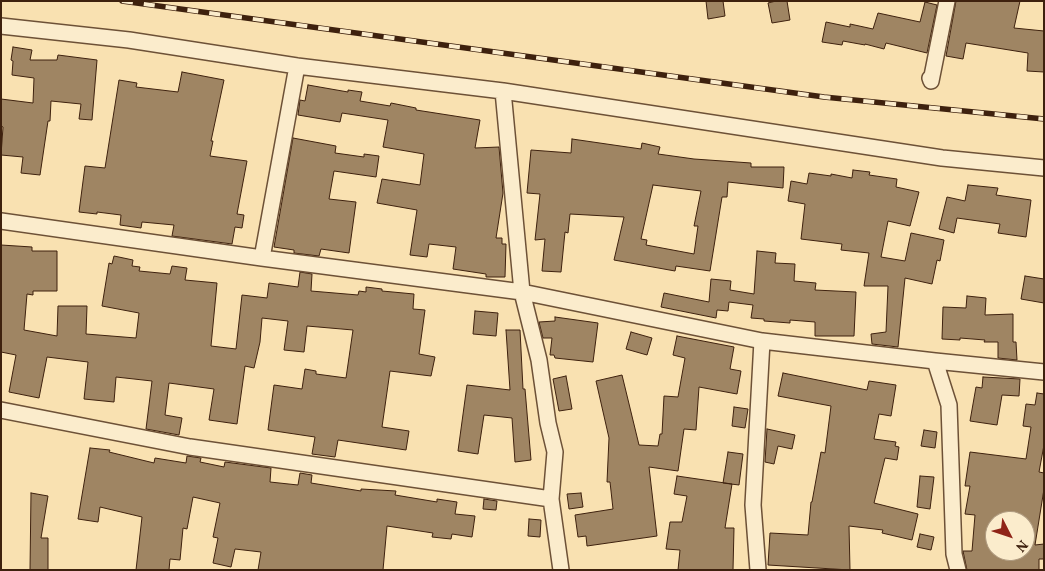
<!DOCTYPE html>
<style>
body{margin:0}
#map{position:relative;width:1045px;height:571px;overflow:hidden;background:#f9e1b1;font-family:Vollkorn,serif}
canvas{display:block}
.frame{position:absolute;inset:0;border:2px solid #3e210e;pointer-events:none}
.north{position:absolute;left:985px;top:511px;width:50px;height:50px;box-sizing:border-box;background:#fbeccc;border:1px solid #af9b80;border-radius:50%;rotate:131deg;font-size:14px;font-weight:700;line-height:20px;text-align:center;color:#3e210e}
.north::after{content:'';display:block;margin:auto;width:18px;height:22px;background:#8f2418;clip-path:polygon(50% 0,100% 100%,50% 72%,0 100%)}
</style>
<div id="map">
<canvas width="1045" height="571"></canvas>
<div class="frame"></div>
<div class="north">N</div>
</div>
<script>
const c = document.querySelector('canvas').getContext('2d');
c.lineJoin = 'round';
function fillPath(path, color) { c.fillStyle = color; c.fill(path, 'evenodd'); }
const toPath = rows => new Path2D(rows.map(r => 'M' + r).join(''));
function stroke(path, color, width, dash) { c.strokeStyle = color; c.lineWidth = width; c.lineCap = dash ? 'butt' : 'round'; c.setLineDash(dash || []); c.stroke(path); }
const building = toPath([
 [706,1,723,1,725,16,708,19,706,1],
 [776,1,787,1,790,20,772,23,768,3,776,1],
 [956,1,1020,1,1014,28,1044,31,1044,72,1027,71,1028,53,966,43,963,59,946,56,956,1],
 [925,2,937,5,927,53,886,43,884,49,865,44,865,45,843,41,842,45,822,42,826,22,850,27,850,24,873,29,878,13,920,22,925,2],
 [13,47,32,50,30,60,57,60,58,55,97,60,92,120,79,119,81,104,51,101,50,121,48,121,40,175,21,173,23,157,1,155,3,127,1,126,1,99,33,103,34,78,12,75,13,61,11,60,13,47],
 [182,72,224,80,211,141,213,141,210,156,247,161,237,214,244,215,242,228,235,227,232,244,172,236,174,225,142,222,141,228,120,225,121,215,97,212,97,214,79,212,85,166,105,168,119,80,137,83,136,87,178,92,182,72],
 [308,85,348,92,348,90,362,92,360,101,390,106,391,103,416,108,416,110,480,120,475,148,499,147,503,193,496,238,502,238,502,244,506,244,505,277,486,277,486,274,453,269,456,247,429,244,427,257,410,255,417,210,377,203,382,179,420,185,424,154,383,147,388,120,342,113,340,122,298,115,300,100,305,101,308,85],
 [293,138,336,146,335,153,364,157,364,154,379,156,376,177,334,171,329,199,356,202,349,253,321,249,319,256,294,253,294,250,274,247,293,138],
 [572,139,641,149,642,143,660,147,658,154,694,159,751,163,751,167,784,167,783,188,728,182,727,197,722,197,710,271,676,266,675,271,614,260,624,217,570,214,568,233,565,232,561,272,542,271,545,239,535,240,540,194,527,193,531,150,571,153,572,139],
 [653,185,701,191,694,226,698,226,694,254,646,245,647,240,641,239,653,185],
 [853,170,870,172,869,175,897,179,896,187,919,192,910,226,888,221,881,257,905,261,911,233,944,240,940,261,937,260,932,284,905,278,898,347,872,344,871,334,886,332,888,286,864,286,869,253,841,250,842,244,801,239,805,204,788,201,791,181,807,184,809,173,831,176,831,174,852,178,853,170],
 [968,185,998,188,996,195,1031,200,1026,237,998,233,1000,224,957,218,954,233,939,229,947,197,965,201,968,185],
 [1,245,32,247,32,251,57,251,57,291,33,291,33,295,27,294,24,330,57,336,58,306,87,306,86,334,136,338,139,313,102,306,109,263,112,264,114,256,133,260,132,266,140,267,139,271,170,274,172,266,187,268,185,280,217,283,211,346,236,349,242,295,267,298,269,283,298,287,300,272,312,274,311,291,358,295,359,291,366,292,366,287,382,289,382,291,414,294,413,309,425,310,419,354,435,357,431,376,390,371,382,427,409,431,406,450,338,440,335,457,312,454,315,437,268,430,274,385,302,389,305,369,316,371,316,374,346,378,353,330,307,326,304,352,284,350,288,321,262,318,260,342,254,368,245,366,237,424,209,420,214,389,169,383,165,415,182,418,179,435,146,429,152,381,116,377,114,402,84,399,88,362,47,357,39,398,9,392,16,355,1,352,1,245],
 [757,251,776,253,775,263,795,264,794,281,816,283,815,290,856,292,854,336,815,336,815,322,790,320,790,323,764,321,764,319,751,318,753,305,729,302,728,311,717,310,716,318,661,307,664,293,709,302,711,279,731,281,730,290,754,294,757,251],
 [1025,276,1044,279,1044,303,1021,299,1025,276],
 [967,296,986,298,985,315,1013,314,1013,342,1016,342,1017,360,998,358,998,342,984,342,985,340,960,338,960,340,942,339,943,307,966,308,967,296],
 [475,311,498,313,496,336,473,334,475,311],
 [555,317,598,323,593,362,555,358,554,355,550,355,552,338,543,338,539,322,555,321,555,317],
 [506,330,520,330,523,389,525,389,531,460,515,462,512,418,484,415,478,454,458,451,467,385,510,390,506,330],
 [631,332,652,338,647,355,626,349,631,332],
 [677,336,734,347,730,369,741,371,737,394,699,387,696,430,684,429,678,471,649,467,657,536,587,546,586,536,578,537,575,515,613,509,610,482,607,482,609,438,596,381,622,375,639,445,658,446,660,434,662,434,664,396,678,397,685,358,673,355,677,336],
 [783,373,867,390,869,381,896,385,891,416,879,414,874,439,896,442,895,446,899,447,897,460,885,458,874,503,918,514,912,540,882,533,883,530,849,526,850,570,768,565,770,533,808,535,811,502,812,502,821,452,825,453,831,406,778,396,783,373],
 [566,376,572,409,559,411,553,379,566,376],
 [983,377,1020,379,1019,396,1002,395,997,425,970,421,976,387,982,388,983,377],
 [1037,393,1044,394,1044,445,1039,472,1044,473,1044,489,1035,545,1044,544,1044,559,1039,559,1039,570,967,570,963,551,972,551,975,515,965,514,970,486,965,486,970,452,1026,459,1031,427,1023,426,1026,404,1035,405,1037,393],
 [995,518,1025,521,1025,551,995,551,995,518],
 [734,407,748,409,745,428,732,426,734,407],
 [767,429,795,435,792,449,778,446,774,464,765,462,767,429],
 [924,430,937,432,935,448,921,446,924,430],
 [90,448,110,450,109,452,154,463,155,458,186,463,187,456,201,458,200,462,224,467,225,462,271,468,270,482,298,485,300,473,312,475,311,483,361,491,361,489,396,491,395,495,437,502,437,499,457,502,455,514,475,516,472,537,452,534,451,539,432,537,433,533,387,526,383,570,258,570,261,552,235,549,231,567,213,563,218,538,213,537,220,503,193,497,187,529,183,528,180,560,170,559,169,570,136,570,142,517,100,507,98,522,78,519,90,448],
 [728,452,743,454,739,485,723,483,728,452],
 [677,476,732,484,725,528,734,528,733,570,678,570,680,550,666,549,670,522,682,522,687,496,674,494,677,476],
 [920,476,934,477,930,509,917,507,920,476],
 [31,493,48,496,41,538,48,538,48,570,30,570,31,493],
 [581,493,583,507,569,509,567,494,581,493],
 [484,499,497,501,496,510,483,509,484,499],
 [529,519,541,520,540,537,528,536,529,519],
 [920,534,934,537,931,550,917,547,920,534]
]);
const minor = toPath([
 [1,26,129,40,297,66,503,91,942,158,1044,168],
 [930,78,931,81,947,1],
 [503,91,522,292,539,360,548,423,555,452,551,499,561,570],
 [1,221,262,258,522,292,762,341,935,361,1044,372],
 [262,258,297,66],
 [935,361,949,405,954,554,958,570],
 [1,410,190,447,551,499],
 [758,570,753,505,762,341]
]);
const rail = toPath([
 [122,1,824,97,1044,119]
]);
fillPath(building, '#9f8563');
stroke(building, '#3e210e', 1);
stroke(minor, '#6d5137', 18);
stroke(minor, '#fbeccc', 15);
stroke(rail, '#3e210e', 5.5);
stroke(rail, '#fbeccc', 4, [11]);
</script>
